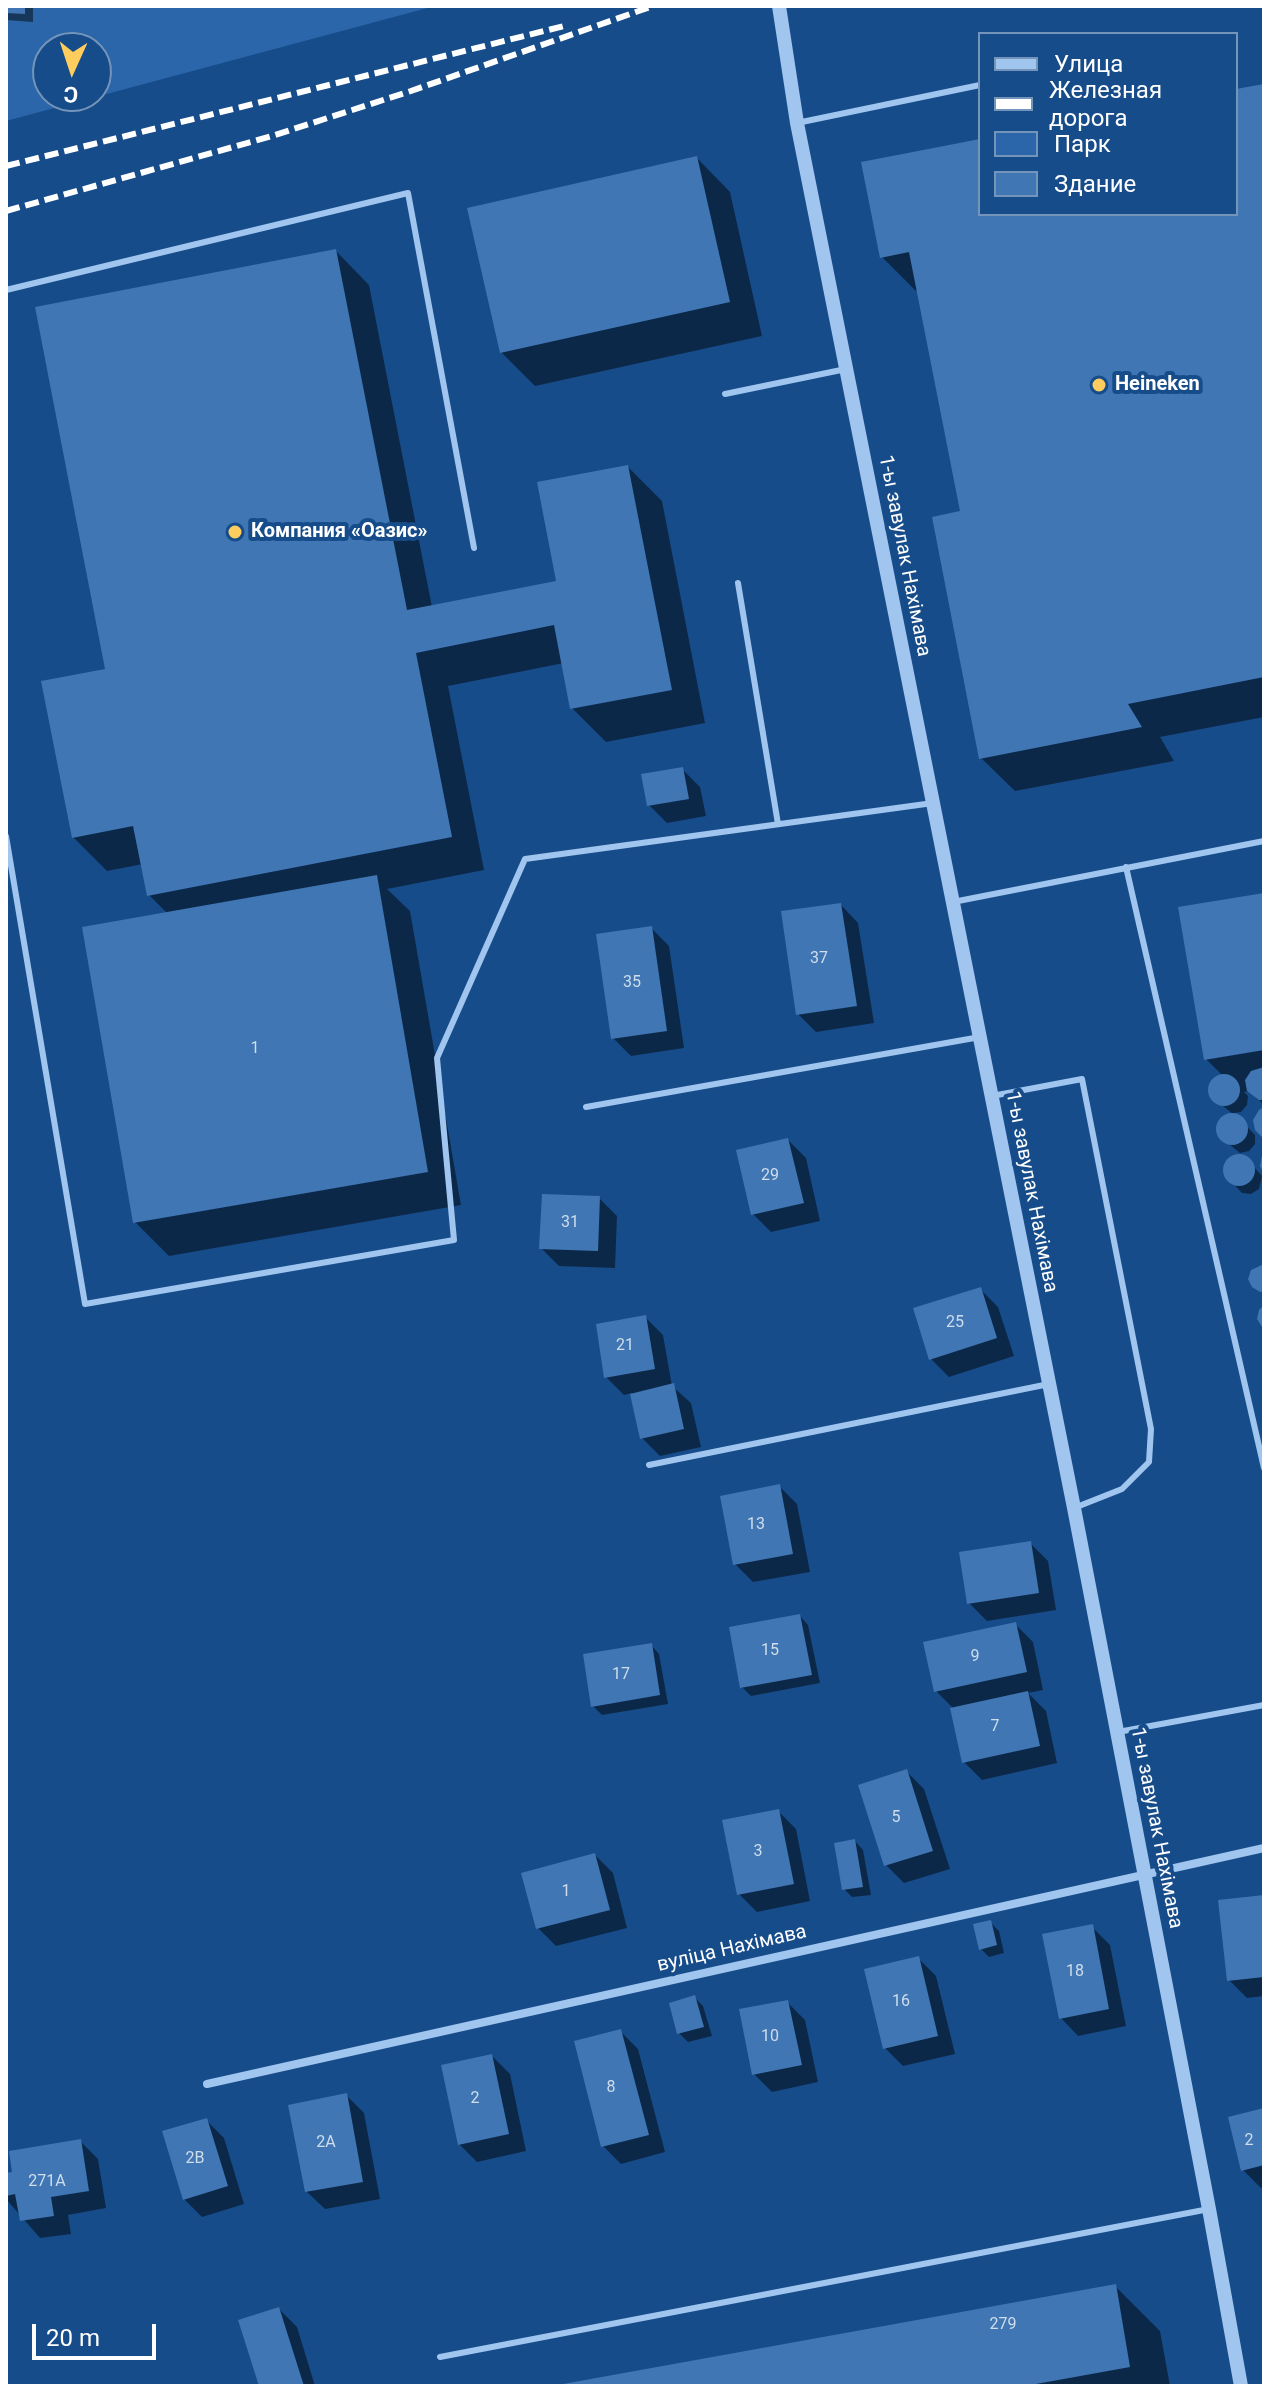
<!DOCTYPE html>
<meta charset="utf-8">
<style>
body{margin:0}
#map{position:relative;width:1270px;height:2392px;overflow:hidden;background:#174c8a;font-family:Roboto,sans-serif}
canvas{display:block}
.frame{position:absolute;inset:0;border:8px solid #fff;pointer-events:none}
.legend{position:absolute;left:978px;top:32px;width:260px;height:184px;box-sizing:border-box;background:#174c8a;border:2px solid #7494b9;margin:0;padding:10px 14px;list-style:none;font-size:24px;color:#fff}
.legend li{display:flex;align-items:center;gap:16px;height:40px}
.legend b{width:40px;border:2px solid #7494b9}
.north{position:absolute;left:32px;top:32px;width:80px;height:80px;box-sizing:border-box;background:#174c8a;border:2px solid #7494b9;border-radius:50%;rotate:183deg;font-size:22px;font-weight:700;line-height:32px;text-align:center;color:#fff}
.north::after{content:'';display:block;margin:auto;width:28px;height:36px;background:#ffcd5e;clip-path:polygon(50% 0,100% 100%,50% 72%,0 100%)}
.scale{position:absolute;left:32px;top:2324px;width:124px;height:36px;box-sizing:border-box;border:4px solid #fff;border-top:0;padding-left:10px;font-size:24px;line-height:28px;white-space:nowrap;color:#fff;-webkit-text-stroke:6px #174c8a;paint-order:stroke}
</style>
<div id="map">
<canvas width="1270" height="2392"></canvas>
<div class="frame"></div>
<ul class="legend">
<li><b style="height:10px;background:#a0c5ee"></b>Улица</li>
<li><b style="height:10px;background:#fff"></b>Железная дорога</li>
<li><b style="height:22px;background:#2a66a9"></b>Парк</li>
<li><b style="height:22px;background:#4076b3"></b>Здание</li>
</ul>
<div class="north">С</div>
<div class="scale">20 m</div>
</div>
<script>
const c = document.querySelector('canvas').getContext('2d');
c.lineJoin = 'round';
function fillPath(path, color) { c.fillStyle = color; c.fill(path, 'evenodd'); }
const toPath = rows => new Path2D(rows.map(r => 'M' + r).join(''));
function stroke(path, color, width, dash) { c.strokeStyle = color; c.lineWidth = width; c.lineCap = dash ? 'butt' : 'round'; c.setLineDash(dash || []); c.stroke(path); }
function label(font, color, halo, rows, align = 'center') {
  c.font = font + ' Roboto,sans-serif'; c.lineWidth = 8; c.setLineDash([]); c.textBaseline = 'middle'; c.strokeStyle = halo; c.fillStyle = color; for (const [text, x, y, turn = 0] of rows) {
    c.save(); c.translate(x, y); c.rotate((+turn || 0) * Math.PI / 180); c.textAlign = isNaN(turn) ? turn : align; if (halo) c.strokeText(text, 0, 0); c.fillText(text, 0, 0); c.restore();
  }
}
const green = toPath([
 [6,6,435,6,6,121],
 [48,48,96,48,96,96,48,96]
]);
const shadow = toPath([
 [6,6,33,6,33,22,6,20],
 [1264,86,1264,717,1160,737,1174,761,1015,791,981,758,962,513,919,290,916,291,882,257,980,141,980,214,1236,214,1236,91],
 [697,158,730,192,762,336,535,386,501,352],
 [336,251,369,285,432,607,559,583,628,467,662,501,705,723,606,742,572,708,564,663,448,686,484,870,387,889,410,911,461,1205,169,1256,135,1222,168,914,149,895,143,864,107,871,73,837,107,671],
 [682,769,700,787,706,816,667,823,649,805],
 [1264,895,1264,1105,1250,1091,1244,1092,1248,1096,1247,1105,1241,1112,1234,1113,1255,1135,1255,1144,1249,1151,1240,1153,1219,1136,1218,1126,1222,1118,1234,1115,1211,1096,1210,1087,1219,1077,1223,1076,1206,1059],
 [841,905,858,923,874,1023,816,1032,798,1014],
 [651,928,669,946,684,1048,631,1056,613,1038],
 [788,1140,806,1158,820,1221,771,1232,753,1214],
 [1233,1157,1247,1159,1262,1176,1259,1189,1251,1194,1242,1193,1226,1176,1225,1167],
 [599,1198,617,1216,615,1268,559,1266,541,1248],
 [980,1289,998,1307,1014,1356,949,1377,931,1359],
 [645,1317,663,1335,672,1386,691,1403,701,1447,660,1456,642,1438,632,1393,624,1395,606,1377],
 [779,1486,797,1504,810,1572,753,1582,735,1564],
 [1030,1543,1048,1561,1056,1610,987,1621,969,1603],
 [800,1616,808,1625,820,1683,751,1696,742,1687],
 [1015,1624,1033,1642,1043,1690,1028,1693,1046,1711,1057,1763,982,1780,964,1762,954,1709,936,1691],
 [651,1645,659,1654,668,1704,602,1715,593,1706],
 [906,1771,924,1789,950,1869,904,1883,886,1865],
 [778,1811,796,1829,810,1901,757,1912,739,1894],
 [855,1841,863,1850,871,1895,852,1897,844,1889],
 [595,1855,613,1873,627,1928,556,1946,538,1928],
 [1264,1897,1264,1996,1247,1998,1229,1980],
 [990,1922,999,1931,1004,1953,989,1957,981,1949],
 [1092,1927,1110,1945,1126,2026,1078,2036,1061,2018],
 [918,1958,936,1976,955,2054,903,2066,885,2048],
 [695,1998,703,2006,712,2036,688,2042,679,2033],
 [787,2002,805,2020,818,2082,772,2092,754,2074],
 [620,2031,638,2049,665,2152,621,2164,603,2146],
 [492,2056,510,2074,526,2151,477,2162,459,2144],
 [346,2095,364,2113,380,2199,325,2209,307,2192],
 [1264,2110,1264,2187,1261,2188,1243,2170],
 [206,2120,224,2138,244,2204,202,2217,184,2199],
 [80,2141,98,2159,106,2208,68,2215,71,2234,40,2238,6,2199,6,2175,15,2173],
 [1115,2286,1160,2331,1170,2386,555,2386],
 [279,2309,297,2327,315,2386,261,2386]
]);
const building = toPath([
 [6,6,25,6,25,14,6,13],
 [1264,84,1264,677,1128,704,1142,727,979,759,932,517,960,511,909,252,880,258,861,162,980,139,980,214,1236,214,1236,89],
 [697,156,730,302,500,353,467,208],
 [336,249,407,610,556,581,537,482,628,465,672,690,570,709,554,625,416,653,452,837,147,896,133,826,72,838,41,681,105,669,35,307],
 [683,767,689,799,647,806,641,774],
 [377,875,428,1172,133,1223,82,927],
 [1264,893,1264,1050,1204,1060,1178,907],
 [841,903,857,1006,796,1015,781,911],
 [652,926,667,1031,611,1039,596,934],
 [1264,1067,1264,1100,1259,1100,1247,1091,1245,1080,1251,1071],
 '1208 1090a16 16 0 1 1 32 0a16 16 0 1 1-32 0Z',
 [1264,1107,1264,1139,1255,1130,1253,1120,1259,1110],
 '1216 1129a16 16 0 1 1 32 0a16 16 0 1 1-32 0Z',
 [788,1138,804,1203,751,1215,736,1150],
 [1263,1150,1264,1150,1264,1175,1260,1166],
 '1223 1170a16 16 0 1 1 32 0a16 16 0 1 1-32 0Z',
 [542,1194,600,1196,598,1251,539,1249],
 [1264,1264,1264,1291,1260,1292,1252,1287,1248,1279,1251,1270],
 [981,1287,997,1338,929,1360,913,1308],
 [1264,1305,1264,1330,1257,1319,1259,1310],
 [646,1315,655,1369,604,1378,596,1324],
 [674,1383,684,1429,640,1439,630,1394],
 [780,1484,793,1554,733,1565,720,1496],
 [1031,1541,1039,1593,967,1604,959,1552],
 [800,1614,812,1675,740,1688,729,1627],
 [1016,1622,1027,1672,934,1692,923,1642],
 [652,1643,660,1695,591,1707,583,1654],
 [1028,1691,1040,1746,962,1763,950,1708],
 [907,1769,933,1851,884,1866,858,1785],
 [779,1809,794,1884,737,1895,722,1820],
 [855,1839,863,1887,842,1890,834,1843],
 [595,1853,610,1910,536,1929,521,1873],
 [1264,1895,1264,1977,1227,1981,1218,1900],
 [991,1920,997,1945,979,1950,973,1924],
 [1093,1924,1109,2009,1059,2019,1042,1934],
 [919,1956,938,2036,883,2049,864,1969],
 [695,1995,704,2027,677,2034,669,2003],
 [788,2000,802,2065,752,2075,739,2009],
 [621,2029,649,2135,601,2147,574,2041],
 [492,2054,509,2134,458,2145,441,2065],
 [347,2093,363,2182,305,2192,288,2105],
 [1264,2108,1264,2165,1241,2171,1228,2117],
 [207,2118,228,2186,183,2200,162,2131],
 [81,2139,89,2191,51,2197,54,2216,20,2221,15,2194,6,2196,6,2173,12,2172,9,2151],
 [1116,2284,1130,2367,1025,2386,552,2386],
 [279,2307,304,2386,259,2386,238,2320]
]);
const service = toPath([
 [797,123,980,85],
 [6,290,408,193,474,548],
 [725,394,846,369],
 [738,583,778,824],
 [6,836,85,1304,454,1240,437,1058,525,859,933,803],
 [1126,867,1264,1468],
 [953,902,1264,841],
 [992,1096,1082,1079,1151,1429,1149,1462,1122,1489,1074,1508],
 [586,1107,980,1037],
 [649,1465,1049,1384],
 [1118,1732,1264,1705],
 [440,2357,1209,2209]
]);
const minor = toPath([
 [207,2084,1264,1848]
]);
const tertiary = toPath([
 [779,6,797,123,1074,1508,1209,2209,1241,2386]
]);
const rail = toPath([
 [6,166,568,25],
 [6,211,272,136,411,91,653,6]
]);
const markers = [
 [1099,385,8,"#ffcd5e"],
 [235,532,8,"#ffcd5e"]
];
const numberNames = [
 ["37",819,959],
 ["35",632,983],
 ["1",255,1049],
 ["29",770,1176],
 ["31",570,1223],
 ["25",955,1323],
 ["21",625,1346],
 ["13",756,1525],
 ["15",770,1651],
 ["9",975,1657],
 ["17",621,1675],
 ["7",995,1727],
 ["5",896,1818],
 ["3",758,1852],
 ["1",566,1892],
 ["18",1075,1972],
 ["16",901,2002],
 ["10",770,2037],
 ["8",611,2088],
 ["2",475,2099],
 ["2",1249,2141],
 ["2А",326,2143],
 ["2В",195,2159],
 ["271А",47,2182],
 ["279",1003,2325]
];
const poiNames = [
 ["Heineken",1115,385],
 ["Компания «Оазис»",251,532]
];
const streetNames = [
 ["1-ы завулак Нахімава",904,556,79],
 ["1-ы завулак Нахімава",1031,1192,79],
 ["1-ы завулак Нахімава",1156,1828,79],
 ["вуліца Нахімава",732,1949,-13]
];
fillPath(green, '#2a66a9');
fillPath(shadow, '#0007');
fillPath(building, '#4076b3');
stroke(service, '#a0c5ee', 6);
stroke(minor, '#a0c5ee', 8);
stroke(tertiary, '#a0c5ee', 14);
stroke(rail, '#fff', 6, [14, 6]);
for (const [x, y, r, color] of markers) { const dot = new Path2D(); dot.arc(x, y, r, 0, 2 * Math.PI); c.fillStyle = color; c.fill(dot); stroke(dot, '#174c8a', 3); }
label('16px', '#cfddec', null, numberNames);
label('bold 20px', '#fff', '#174c8a', poiNames, 'left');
label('20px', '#fff', '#174c8a', streetNames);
</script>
